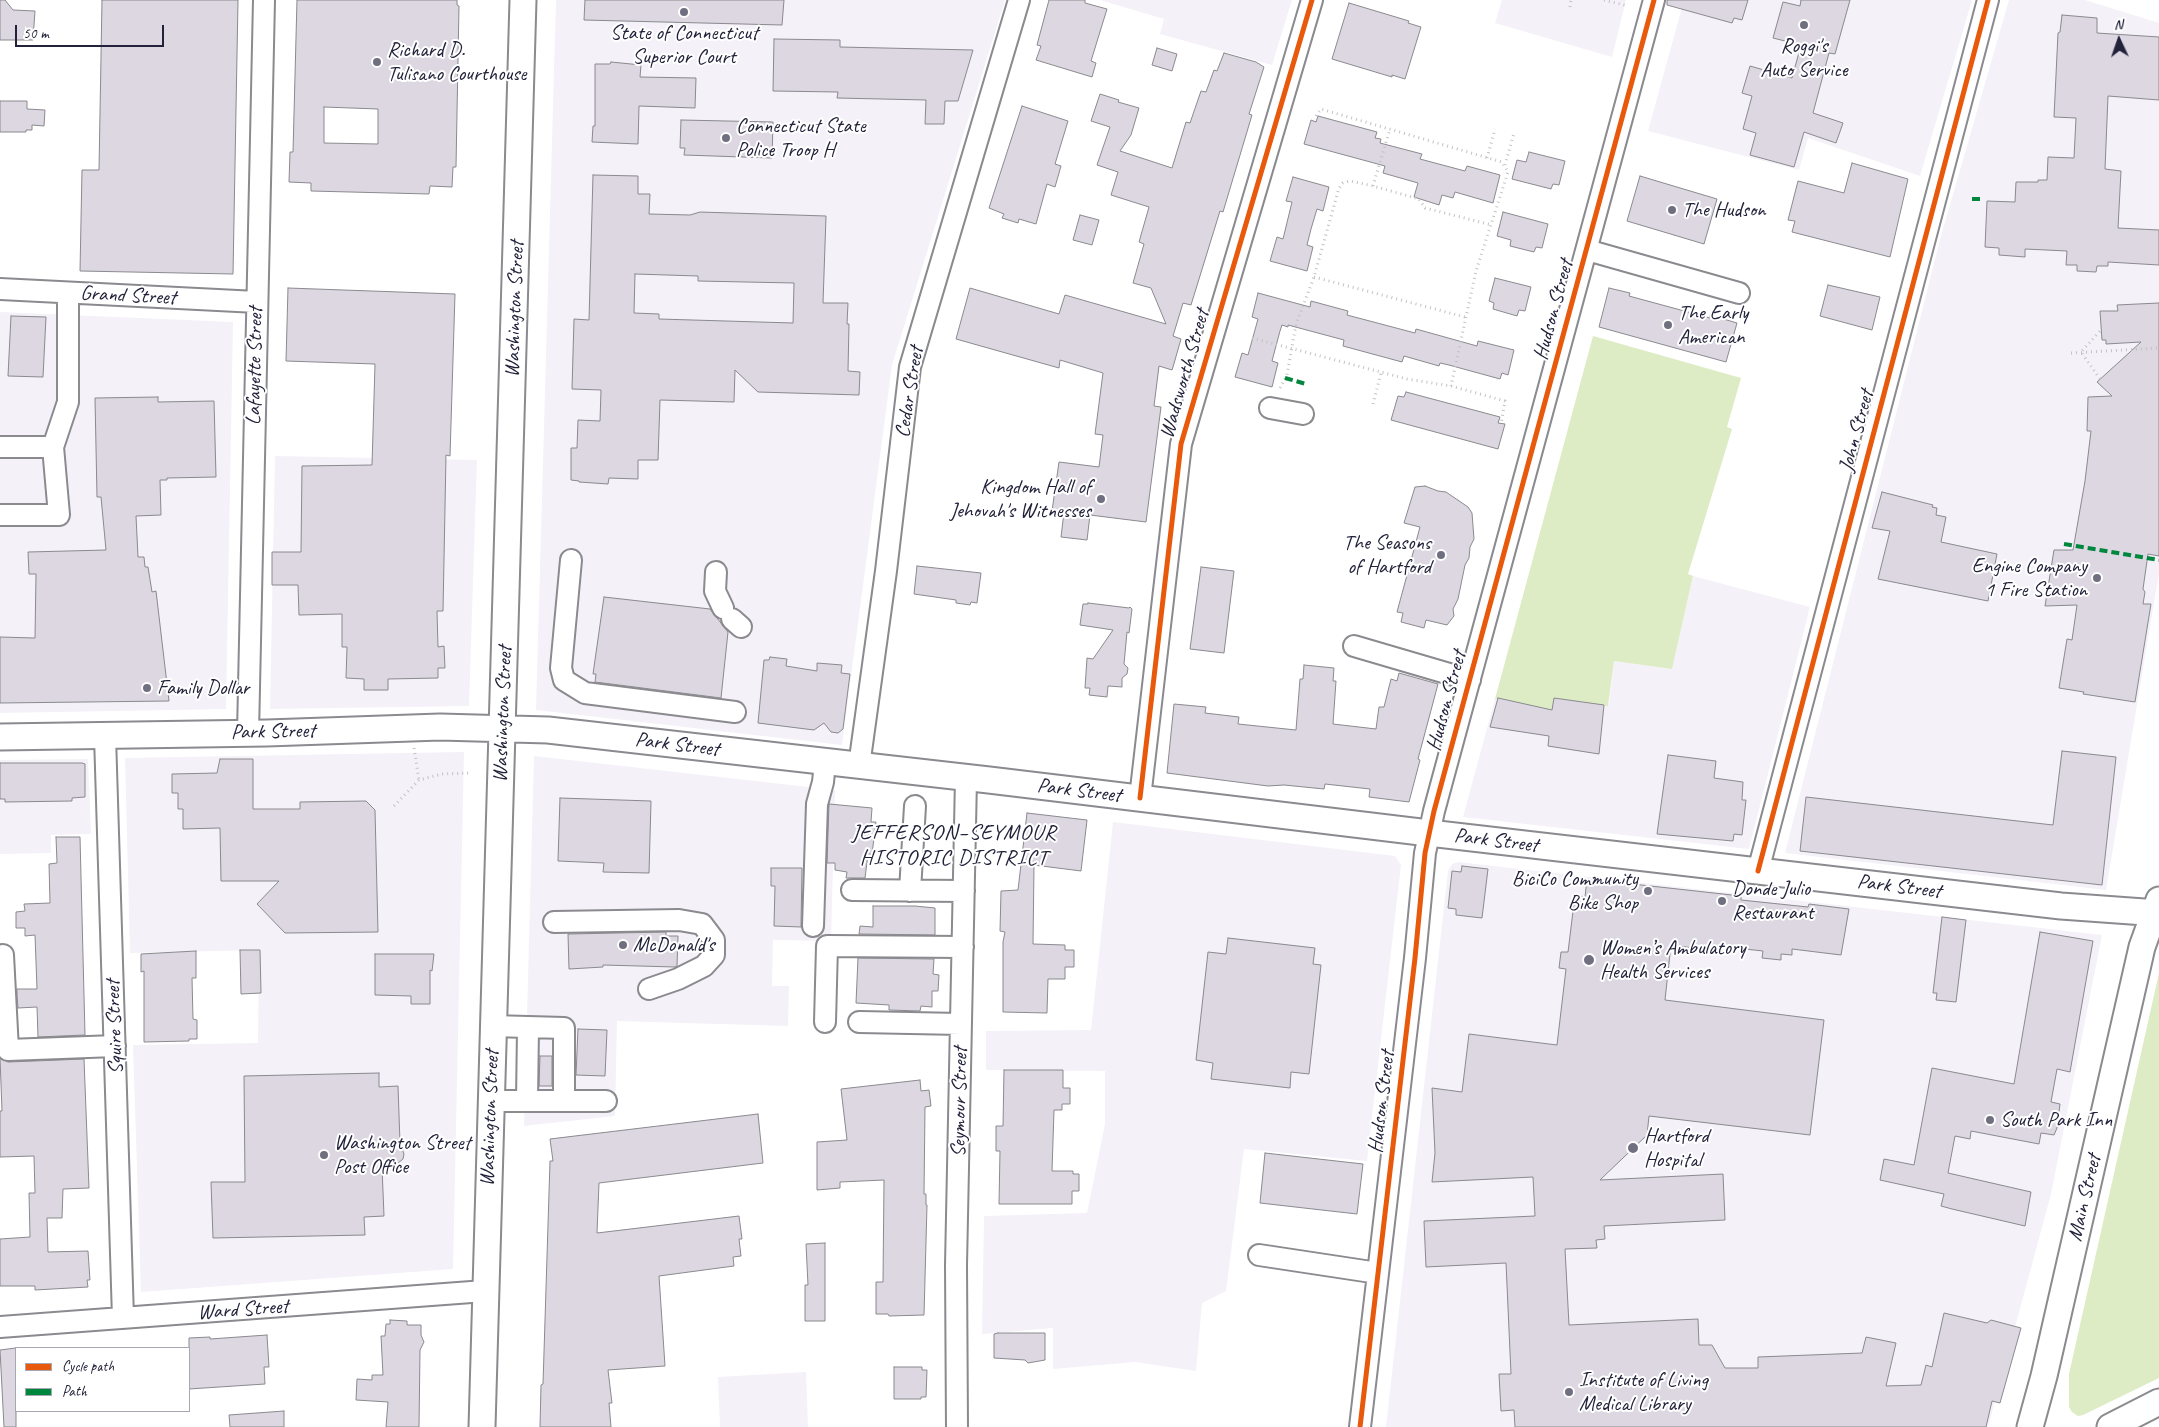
<!DOCTYPE html>
<meta charset="utf-8">
<style>
body{margin:0}
#map{position:relative;width:2159px;height:1427px;overflow:hidden;background:#fff;font-family:Caveat,sans-serif}
canvas{display:block}
.legend{position:absolute;left:15px;top:1347px;width:175px;height:65px;box-sizing:border-box;background:#fff;border:1px solid #a7a7b1;margin:0;padding:6px 9px;list-style:none;font-size:15px;color:#22223b}
.legend li{display:flex;align-items:center;gap:10px;height:25px}
.legend b{width:25px;border:1px solid #a7a7b1}
.north{position:absolute;left:2094px;top:15px;width:50px;height:50px;-webkit-text-stroke:4px #fff;paint-order:stroke;rotate:357deg;font-size:14px;font-weight:700;line-height:20px;text-align:center;color:#22223b}
.north::after{content:'';display:block;margin:auto;width:18px;height:22px;background:#22223b;clip-path:polygon(50% 0,100% 100%,50% 72%,0 100%)}
.scale{position:absolute;left:15px;top:25px;width:149px;height:22px;box-sizing:border-box;border:2px solid #22223b;border-top:0;padding-left:6px;font-size:15px;line-height:18px;white-space:nowrap;color:#22223b;-webkit-text-stroke:4px #fff;paint-order:stroke}
</style>
<div id="map">
<canvas width="2159" height="1427"></canvas>
<ul class="legend">
<li><b style="height:6px;background:#e8590c"></b>Cycle path</li>
<li><b style="height:6px;background:#00873e"></b>Path</li>
</ul>
<div class="north">N</div>
<div class="scale">50 m</div>
</div>
<script>
const c = document.querySelector('canvas').getContext('2d');
c.lineJoin = 'round';
function fillPath(path, color) { c.fillStyle = color; c.fill(path, 'evenodd'); }
const toPath = rows => new Path2D(rows.map(r => 'M' + r).join(''));
function stroke(path, color, width, dash) { c.strokeStyle = color; c.lineWidth = width; c.lineCap = dash ? 'butt' : 'round'; c.setLineDash(dash || []); c.stroke(path); }
function label(font, color, halo, rows, align = 'center') {
  c.font = font + ' Caveat,sans-serif'; c.lineWidth = 4; c.setLineDash([]); c.textBaseline = 'middle'; c.strokeStyle = halo; c.fillStyle = color; for (const [text, x, y, turn = 0] of rows) {
    c.save(); c.translate(x, y); c.rotate((+turn || 0) * Math.PI / 180); c.textAlign = isNaN(turn) ? turn : align; if (halo) c.strokeText(text, 0, 0); c.fillText(text, 0, 0); c.restore();
  }
}
const built = toPath([
 [556,0,1005,0,892,365,842,745,536,710],
 [1100,0,1292,0,1272,65,1160,34,1164,19],
 [1502,0,1626,0,1612,57,1495,23],
 [1684,0,1972,0,1920,176,1808,138,1799,170,1648,131],
 [2009,0,2085,0,2159,23,2159,573,2106,890,1785,853,1941,236],
 [0,312,233,322,226,709,0,713],
 [275,456,477,460,469,706,270,709],
 [1693,576,1810,607,1749,849,1463,817,1495,699,1552,713,1554,699,1609,705,1614,661,1672,669],
 [464,752,453,1269,141,1292,133,1045,258,1043,259,950,130,953,125,758],
 [534,756,835,790,831,941,773,940,772,986,789,986,788,1026,617,1021,615,1116,524,1126],
 [88,759,91,834,51,835,51,853,0,854,0,760],
 [1113,822,1395,856,1401,865,1367,1161,1244,1149,1226,1291,1202,1303,1196,1371,1135,1362,1053,1369,1053,1328,982,1334,984,1216,1087,1213,1105,1124,1105,1071,986,1070,986,1031,1091,1030],
 [1458,862,2102,935,2051,1194,1988,1427,1386,1427,1448,871,1452,864],
 [806,1372,808,1427,720,1427,718,1377]
]);
const green = toPath([
 [1593,336,1741,378,1727,427,1732,429,1688,574,1693,576,1672,669,1614,661,1608,706,1555,699,1552,713,1495,699],
 [2159,973,2159,1378,2083,1415,2078,1416,2072,1412,2069,1407,2069,1374]
]);
const building = toPath([
 [0,0,5,0,13,10,35,11,33,40,0,40,0,0],
 [102,0,238,0,233,274,80,271,82,170,99,170,102,0],
 [297,0,457,0,457,5,459,6,456,167,453,167,452,187,430,186,429,194,311,191,311,183,289,182,290,152,293,152,297,0],
 [324,107,378,109,378,144,324,143,324,107],
 [585,0,784,0,782,25,584,20,585,0],
 [1049,0,1085,0,1085,3,1107,9,1091,61,1096,63,1092,77,1036,60,1041,46,1037,45,1049,0],
 [1667,0,1748,0,1742,20,1734,18,1732,23,1667,5,1667,0],
 [1801,0,1850,0,1835,54,1829,53,1813,113,1843,123,1836,143,1804,132,1794,167,1750,155,1756,133,1743,129,1752,96,1742,93,1750,66,1792,78,1801,45,1773,38,1783,2,1800,6,1801,0],
 [1349,3,1409,21,1408,23,1421,27,1405,79,1392,75,1392,77,1332,59,1349,3],
 [2062,15,2097,18,2097,33,2159,37,2159,100,2108,96,2105,169,2121,171,2118,228,2159,230,2159,265,2108,262,2108,266,2097,266,2096,272,2077,271,2077,265,2066,265,2067,251,2025,249,2025,257,1999,255,1999,248,1985,247,1987,201,2015,202,2016,182,2038,182,2038,180,2047,180,2048,157,2074,158,2076,118,2054,117,2058,33,2060,32,2062,15],
 [774,39,840,40,840,47,973,50,958,101,945,101,944,124,925,124,926,100,837,98,838,92,773,91,774,39],
 [1157,48,1177,54,1172,71,1152,65,1157,48],
 [1224,53,1256,62,1264,67,1249,114,1252,115,1223,212,1220,211,1191,305,1183,303,1173,336,1181,339,1173,367,1172,370,1159,366,1154,406,1161,407,1146,522,1090,515,1087,540,1061,537,1064,512,1052,511,1059,462,1099,467,1103,435,1095,434,1103,373,1060,360,1059,368,956,339,970,288,1059,314,1065,295,1166,324,1151,288,1133,283,1144,244,1139,242,1149,207,1111,195,1118,172,1097,165,1110,127,1091,121,1100,94,1119,100,1118,102,1139,108,1131,135,1120,151,1172,168,1186,122,1190,123,1201,91,1206,92,1214,70,1217,71,1224,53],
 [611,62,641,65,640,77,696,78,695,108,639,106,638,144,592,142,593,126,595,126,595,64,610,64,611,62],
 [0,101,27,101,27,109,45,110,44,126,32,125,32,130,26,130,26,132,0,132,0,101],
 [1022,106,1068,121,1055,164,1061,166,1055,187,1047,184,1036,224,1019,219,1018,223,1002,218,1004,214,989,208,1022,106],
 [1318,116,1377,132,1375,138,1381,139,1380,143,1422,154,1420,159,1465,171,1467,166,1500,175,1493,203,1455,192,1453,198,1442,195,1439,205,1414,197,1418,183,1383,173,1385,166,1304,144,1311,120,1316,122,1318,116],
 [681,120,773,122,772,158,684,155,685,148,680,148,681,120],
 [1529,152,1565,161,1559,185,1553,184,1551,189,1512,179,1517,160,1526,162,1529,152],
 [1852,163,1908,179,1890,257,1792,232,1795,221,1788,220,1798,181,1844,193,1852,163],
 [593,175,638,176,638,194,650,194,649,214,690,215,700,212,826,216,823,303,848,303,847,324,849,324,848,371,860,372,859,395,758,392,735,370,734,402,660,400,658,460,638,460,638,479,609,478,608,484,579,482,579,481,571,480,571,448,577,448,578,420,600,421,601,390,572,389,574,319,589,320,593,175],
 [635,274,698,276,698,281,794,283,793,323,659,319,659,314,634,313,635,274],
 [1640,176,1717,199,1704,244,1627,221,1640,176],
 [1293,177,1329,187,1323,211,1317,209,1311,229,1307,245,1313,247,1307,271,1270,261,1277,237,1283,239,1292,202,1286,201,1293,177],
 [1503,212,1548,224,1542,248,1536,247,1534,252,1510,246,1511,240,1497,236,1503,212],
 [1080,215,1099,220,1092,245,1073,240,1080,215],
 [1495,278,1531,287,1525,311,1519,310,1517,316,1493,309,1494,303,1489,301,1495,278],
 [1828,285,1880,297,1872,330,1820,316,1828,285],
 [288,288,455,294,450,456,446,455,443,611,437,611,438,647,444,646,445,668,438,668,438,678,388,679,388,690,364,690,364,679,346,678,347,647,342,647,342,614,299,615,298,585,272,585,272,552,301,552,302,466,372,465,375,364,286,361,288,288],
 [1609,288,1630,293,1629,296,1710,318,1710,315,1737,323,1726,362,1599,327,1609,288],
 [1258,293,1310,307,1311,301,1348,311,1347,315,1415,333,1416,329,1477,346,1478,341,1514,350,1508,375,1502,373,1500,379,1449,365,1440,363,1439,366,1404,356,1402,362,1343,346,1344,340,1288,325,1288,327,1282,325,1280,331,1272,361,1278,363,1272,387,1235,377,1242,353,1248,355,1258,319,1252,317,1258,293],
 [2159,303,2159,556,2148,554,2143,589,2145,592,2143,604,2151,604,2135,702,2083,694,2084,692,2059,688,2067,639,2072,640,2077,605,2045,606,2054,550,2073,550,2085,481,2091,431,2087,431,2088,397,2112,396,2097,382,2141,342,2106,344,2106,340,2102,340,2100,311,2118,311,2117,305,2159,303],
 [11,316,46,317,43,377,8,376,11,316],
 [1406,392,1500,417,1498,423,1505,424,1498,449,1391,420,1398,396,1404,397,1406,392],
 [158,397,158,402,214,401,216,477,167,478,167,480,160,480,161,515,136,516,138,557,144,557,145,567,148,567,152,592,156,591,169,701,0,703,0,637,35,638,36,574,29,574,28,552,106,550,101,497,97,497,95,398,158,397],
 [1425,486,1438,491,1446,492,1468,507,1472,513,1474,539,1470,547,1469,558,1465,565,1458,599,1453,609,1454,616,1447,625,1426,620,1424,628,1401,622,1403,613,1397,612,1420,527,1404,523,1415,487,1425,486],
 [1882,492,1933,505,1932,507,1937,508,1936,515,1946,517,1941,542,1997,554,1988,601,1878,579,1890,531,1872,528,1882,492],
 [917,566,981,573,977,603,971,602,970,605,956,603,956,600,914,594,917,566],
 [1201,567,1234,571,1224,653,1190,649,1201,567],
 [604,597,710,609,728,632,721,698,595,682,596,674,593,674,604,597],
 [1088,603,1129,608,1130,607,1132,609,1129,633,1127,632,1124,664,1128,668,1127,674,1122,678,1122,687,1108,686,1107,697,1089,695,1090,688,1085,688,1087,658,1093,659,1113,630,1080,625,1083,604,1088,604,1088,603],
 [770,657,787,659,786,666,817,671,817,663,842,665,841,673,850,674,843,729,838,733,831,732,824,723,814,730,758,723,764,660,769,660,770,657],
 [1304,665,1334,668,1333,681,1336,681,1333,724,1376,729,1379,707,1384,707,1391,679,1397,681,1399,673,1438,684,1418,759,1420,760,1409,802,1369,797,1370,789,1325,784,1324,789,1284,785,1268,786,1167,773,1174,704,1206,707,1205,713,1239,717,1238,724,1296,730,1300,679,1303,679,1304,665],
 [1498,698,1552,710,1554,698,1604,705,1599,754,1548,746,1549,736,1490,727,1498,698],
 [2062,751,2116,757,2102,885,1800,851,1806,797,2053,825,2062,751],
 [1668,755,1716,761,1714,778,1743,782,1742,800,1746,800,1742,835,1734,834,1733,841,1657,834,1668,755],
 [220,759,253,759,253,809,300,809,300,802,366,801,375,810,378,932,285,933,257,904,279,881,221,881,220,828,183,829,183,809,178,809,178,793,172,793,172,774,217,773,220,759],
 [0,763,82,763,85,764,85,797,72,798,72,801,5,802,5,799,0,799,0,763],
 [560,798,651,801,649,873,603,872,604,863,558,861,560,798],
 [829,804,872,808,871,822,876,822,872,854,868,854,865,878,846,878,847,872,835,870,835,863,827,863,829,804],
 [1027,813,1087,820,1081,871,1034,865,1033,944,1065,945,1065,950,1074,950,1074,967,1065,967,1065,979,1048,979,1047,1013,1003,1012,1003,942,1005,932,1000,931,1001,891,1018,890,1027,813],
 [56,837,80,837,85,1035,38,1037,37,1007,18,1008,17,996,17,989,37,989,35,935,25,936,25,928,16,928,16,912,25,911,24,904,50,903,49,864,57,863,56,837],
 [1462,866,1488,869,1482,918,1456,915,1456,909,1448,908,1452,871,1461,872,1462,866],
 [771,868,802,868,801,927,774,926,775,886,771,886,771,868],
 [1587,879,1741,896,1741,900,1808,907,1809,904,1849,909,1841,955,1792,949,1792,955,1781,954,1781,960,1762,958,1763,951,1717,946,1716,951,1671,945,1665,1000,1824,1020,1810,1135,1649,1116,1647,1135,1600,1180,1723,1174,1725,1220,1604,1226,1605,1239,1596,1240,1597,1248,1565,1249,1569,1325,1698,1319,1699,1345,1712,1345,1725,1368,1758,1368,1758,1357,1862,1353,1866,1337,1896,1343,1886,1386,1921,1385,1926,1365,1932,1367,1944,1313,1987,1323,1991,1320,2021,1328,2000,1403,1992,1401,1986,1427,1515,1427,1514,1410,1501,1411,1499,1374,1511,1374,1506,1263,1426,1267,1424,1221,1535,1216,1533,1177,1432,1182,1435,1153,1432,1088,1462,1092,1469,1034,1557,1045,1566,969,1559,968,1561,952,1568,952,1575,895,1585,897,1587,879],
 [873,906,915,906,935,908,935,935,859,934,860,926,873,927,873,906],
 [1942,917,1966,920,1956,1002,1936,1000,1937,993,1933,993,1942,917],
 [666,932,666,936,678,936,677,966,675,967,603,965,603,967,569,969,568,934,666,932],
 [2040,932,2093,941,2070,1072,2057,1069,2051,1102,2060,1104,2057,1128,2054,1135,2041,1133,2039,1144,1971,1131,1970,1139,1955,1136,1948,1173,2031,1192,2025,1226,1952,1209,1941,1206,1944,1194,1880,1180,1884,1159,1914,1165,1932,1068,2014,1084,2040,932],
 [1228,938,1315,948,1313,964,1321,965,1309,1074,1291,1072,1290,1088,1211,1079,1213,1063,1196,1060,1208,952,1226,954,1228,938],
 [240,950,260,950,261,993,241,994,240,950],
 [196,951,196,978,192,978,193,1019,197,1020,197,1039,189,1039,189,1041,144,1042,144,971,141,972,141,954,196,951],
 [375,954,434,954,432,971,430,970,430,1004,411,1004,411,996,375,995,375,954],
 [858,958,934,959,933,974,939,975,938,991,932,991,932,1007,921,1006,920,1011,889,1010,889,1005,856,1003,858,958],
 [578,1029,607,1030,605,1076,576,1075,578,1029],
 [540,1056,552,1056,552,1086,539,1086,540,1056],
 [0,1058,8,1062,84,1059,89,1188,63,1189,62,1218,47,1218,48,1252,88,1251,90,1280,87,1280,88,1287,35,1290,35,1286,0,1286,0,1239,30,1237,29,1193,35,1193,34,1156,0,1157,0,1111,2,1111,0,1058],
 [1004,1070,1063,1070,1063,1088,1070,1088,1070,1104,1062,1104,1062,1110,1054,1110,1052,1171,1073,1171,1073,1174,1079,1174,1079,1191,1072,1191,1072,1204,999,1204,1000,1151,996,1151,996,1126,1003,1126,1004,1070],
 [379,1073,379,1087,398,1086,400,1143,404,1154,403,1159,397,1164,382,1167,384,1216,364,1217,365,1235,213,1238,211,1182,245,1182,244,1076,379,1073],
 [920,1080,921,1091,929,1090,931,1106,925,1107,924,1194,926,1194,926,1205,927,1205,924,1315,889,1316,888,1314,876,1314,876,1282,883,1282,884,1180,840,1182,840,1188,817,1190,817,1142,847,1140,841,1089,920,1080],
 [758,1114,763,1163,599,1183,597,1233,739,1216,742,1239,739,1239,741,1256,733,1257,734,1266,659,1276,665,1366,608,1370,612,1403,609,1403,611,1427,540,1427,541,1385,543,1384,550,1161,553,1161,550,1139,758,1114],
 [1265,1153,1363,1164,1357,1214,1260,1203,1265,1153],
 [825,1243,825,1321,805,1321,805,1285,808,1285,806,1244,825,1243],
 [390,1320,407,1321,407,1325,421,1325,421,1335,424,1342,420,1350,419,1427,386,1427,388,1402,356,1400,357,1379,372,1380,372,1375,383,1375,381,1336,385,1336,386,1324,390,1324,390,1320],
 [998,1333,1045,1333,1045,1360,1028,1363,1025,1360,994,1358,994,1334,998,1333],
 [267,1335,269,1367,264,1367,265,1384,189,1389,189,1338,210,1337,210,1339,267,1335],
 [16,1348,16,1427,4,1427,0,1350,16,1348],
 [894,1367,922,1367,922,1370,927,1370,926,1397,921,1397,921,1399,894,1399,894,1367],
 [284,1411,284,1427,230,1427,229,1415,284,1411]
]);
const path = toPath([
 [1604,0,1628,6],
 [1570,7,1571,0],
 [1316,116,1321,109,1502,162,1508,172,1476,271,1451,386],
 [1487,158,1495,129],
 [1505,165,1514,133],
 [1373,186,1390,129],
 [1314,277,1465,317],
 [1252,338,1407,379,1451,386,1505,401,1501,424],
 [2071,353,2159,348],
 [2100,379,2081,352,2101,330],
 [1280,388,1287,375,1296,324,1314,277,1339,188,1343,183,1350,181,1373,186,1419,199,1425,208,1492,225],
 [1373,404,1381,373],
 [414,748,419,780],
 [394,806,419,780,442,774,471,773]
]);
const minor = toPath([
 [1587,250,1739,293],
 [0,289,257,302],
 [1270,408,1303,414],
 [0,447,53,447,59,515,0,515],
 [53,447,68,402,68,293],
 [571,560,561,668,564,680,585,693,735,712],
 [716,572,715,591,723,608],
 [732,619,741,627],
 [1354,646,1470,680],
 [248,733,264,0],
 [105,736,123,1318],
 [859,766,886,571,910,367,1019,0],
 [1140,798,1181,444,1312,0],
 [1758,871,1988,0],
 [852,890,964,891],
 [910,891,915,806],
 [554,922,679,920,702,924,714,940,714,955,704,966,678,979,649,989],
 [813,926,817,804,823,782,825,762],
 [3,955,8,1050,115,1046],
 [825,1022,827,946,963,947],
 [859,1022,961,1024],
 [490,1101,564,1101,564,1028,492,1026],
 [527,1101,528,1028],
 [564,1101,606,1101],
 [1259,1255,1378,1273],
 [0,1327,485,1291],
 [957,1427,956,1265,966,778],
 [1360,1427,1415,958,1425,853,1434,811,1654,0]
]);
const major = toPath([
 [0,737,267,733,440,727,548,730,989,780,1429,833,2061,906,2159,913],
 [482,1427,523,0],
 [2030,1427,2044,1376,2142,947,2159,900],
 [2110,1427,2159,1402]
]);
const quiet = toPath([
 [1972,199,1984,199],
 [1285,378,1306,384],
 [2064,544,2159,560]
]);
const cycleway = toPath([
 [1140,798,1181,444,1312,0],
 [1758,871,1988,0],
 [1360,1427,1415,958,1425,853,1434,811,1654,0]
]);
const markers = [
 [684,12,5,"#6f6f80"],
 [1804,25,5,"#6f6f80"],
 [377,62,5,"#6f6f80"],
 [726,138,5,"#6f6f80"],
 [1672,210,5,"#6f6f80"],
 [1668,325,5,"#6f6f80"],
 [1101,499,5,"#6f6f80"],
 [1441,555,5,"#6f6f80"],
 [2097,578,5,"#6f6f80"],
 [147,688,5,"#6f6f80"],
 [1648,891,5,"#6f6f80"],
 [1722,901,5,"#6f6f80"],
 [623,945,5,"#6f6f80"],
 [1589,960,6,"#6f6f80"],
 [1990,1120,5,"#6f6f80"],
 [1633,1148,6,"#6f6f80"],
 [324,1155,5,"#6f6f80"],
 [1569,1392,5,"#6f6f80"]
];
const poiNames = [
 ["State of Connecticut",684,33,"center"],
 ["Superior Court",684,57,"center"],
 ["Roggi's",1804,46,"center"],
 ["Auto Service",1804,70,"center"],
 ["Richard D.",387,50],
 ["Tulisano Courthouse",387,74],
 ["Connecticut State",736,126],
 ["Police Troop H",736,150],
 ["The Hudson",1682,210],
 ["The Early",1678,313],
 ["American",1678,337],
 ["Kingdom Hall of",1091,487,"right"],
 ["Jehovah's Witnesses",1091,511,"right"],
 ["The Seasons",1431,543,"right"],
 ["of Hartford",1431,567,"right"],
 ["Engine Company",2087,566,"right"],
 ["1 Fire Station",2087,590,"right"],
 ["Family Dollar",157,688],
 ["BiciCo Community",1638,879,"right"],
 ["Bike Shop",1638,903,"right"],
 ["Donde Julio",1732,889],
 ["Restaurant",1732,913],
 ["McDonald's",633,945],
 ["Women’s Ambulatory",1600,948],
 ["Health Services",1600,972],
 ["South Park Inn",2000,1120],
 ["Hartford",1644,1136],
 ["Hospital",1644,1160],
 ["Washington Street",334,1143],
 ["Post Office",334,1167],
 ["Institute of Living",1579,1380],
 ["Medical Library",1579,1404]
];
const streetNames = [
 ["Grand Street",128,296,3],
 ["Washington Street",515,309,-88],
 ["Hudson Street",1554,310,-75],
 ["Lafayette Street",255,366,-89],
 ["Wadsworth Street",1185,374,-74],
 ["Cedar Street",910,392,-81],
 ["John Street",1857,431,-75],
 ["Hudson Street",1447,701,-75],
 ["Washington Street",503,714,-88],
 ["Park Street",273,732,-1],
 ["Park Street",677,745,7],
 ["Park Street",1079,791,7],
 ["Park Street",1496,841,7],
 ["Park Street",1899,887,7],
 ["Squire Street",115,1027,-92],
 ["Seymour Street",960,1102,-89],
 ["Hudson Street",1382,1102,-83],
 ["Washington Street",490,1118,-88],
 ["Main Street",2085,1198,-77],
 ["Ward Street",243,1310,-4]
];
const neighbourhoodNames = [
 ["JEFFERSON–SEYMOUR",954,833],
 ["HISTORIC DISTRICT",954,858]
];
fillPath(built, '#f5f1f8');
fillPath(green, '#ddecc4');
fillPath(building, '#dcd7e1');
stroke(building, '#8a8a8f', 1);
stroke(minor, '#8a8a8f', 24);
stroke(major, '#8a8a8f', 29);
stroke(path, '#c2c2c4', 3, [1, 4]);
stroke(minor, '#fff', 20);
stroke(major, '#fff', 25);
stroke(quiet, '#00873e', 4, [8, 4]);
stroke(cycleway, '#e8590c', 5);
for (const [x, y, r, color] of markers) { const dot = new Path2D(); dot.arc(x, y, r, 0, 2 * Math.PI); c.fillStyle = color; c.fill(dot); stroke(dot, '#fff', 2); }
label('21px', '#22223b', '#fff', poiNames, 'left');
label('21px', '#22223b', '#fff', streetNames);
c.letterSpacing = '1px';
label('22px', '#22223b', '#fff', neighbourhoodNames);
c.letterSpacing = '0px';
</script>
